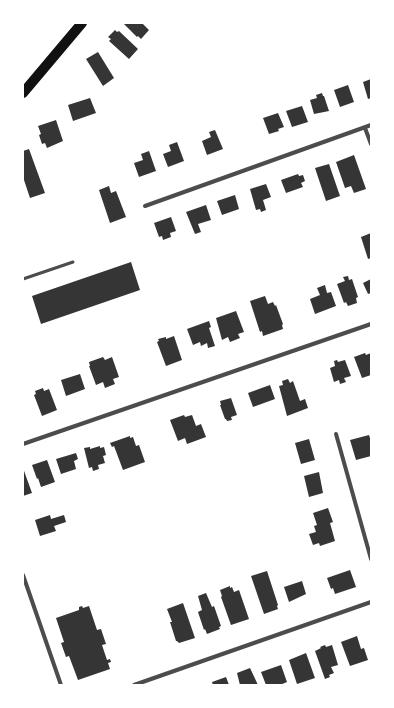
<!DOCTYPE html>
<style>
body{margin:0}
#map{position:relative;width:394px;height:708px;overflow:hidden;background:#fff;font-family:"Zilla Slab",serif}
canvas{display:block}
.frame{position:absolute;inset:0;border:24px solid #fff;pointer-events:none}
</style>
<div id="map">
<canvas width="394" height="708"></canvas>
<div class="frame"></div>
</div>
<script>
const c = document.querySelector('canvas').getContext('2d');
c.lineJoin = 'round';
function fillPath(path, color) { c.fillStyle = color; c.fill(path, 'evenodd'); }
const toPath = rows => new Path2D(rows.map(r => 'M' + r).join(''));
function stroke(path, color, width, dash) { c.strokeStyle = color; c.lineWidth = width; c.lineCap = dash ? 'butt' : 'round'; c.setLineDash(dash || []); c.stroke(path); }
const building = toPath([
 [123,23,142,23,149,30,141,39,138,36,137,37],
 [115,30,117,32,119,31,138,49,129,59,109,41,111,39,108,37],
 [98,52,114,78,103,86,86,59],
 [371,79,371,98,368,99,363,82],
 [348,85,354,102,340,107,334,90],
 [322,93,323,96,324,96,329,111,314,114,310,100,317,98,316,95],
 [90,98,96,113,73,121,68,105],
 [302,106,308,122,292,127,286,111],
 [278,113,284,127,278,129,279,131,269,134,263,118],
 [56,120,63,141,47,148,45,143,42,144,39,135,41,134,38,126],
 [215,130,223,149,207,155,202,141,211,137,209,132],
 [177,142,184,161,168,167,163,154,171,151,169,145],
 [29,149,45,193,30,198,23,177,23,151],
 [149,151,156,171,139,177,134,163,143,160,141,154],
 [354,155,366,189,354,193,351,186,345,188,336,162],
 [329,164,340,196,326,201,315,168],
 [298,174,299,176,303,175,305,181,301,183,303,187,286,193,281,180],
 [266,184,271,197,263,200,266,210,261,212,260,209,256,210,250,189],
 [109,186,111,193,116,191,126,217,110,223,99,190],
 [235,195,239,209,222,215,217,201],
 [206,205,211,220,198,224,201,232,195,234,186,212],
 [171,217,176,231,170,233,171,237,163,240,162,236,159,237,154,223],
 [371,233,371,258,368,259,361,237],
 [131,262,140,290,41,324,32,296],
 [348,276,349,280,352,279,358,297,356,298,357,303,348,306,346,302,344,303,337,284,345,281,343,277],
 [371,279,371,293,368,294,363,283],
 [325,285,327,293,331,292,336,306,315,314,310,299,320,295,317,288],
 [265,296,268,304,273,302,275,306,276,305,283,324,282,325,283,329,263,336,262,331,260,332,250,301],
 [236,311,244,332,238,334,240,338,230,342,228,337,222,340,216,318],
 [209,321,211,327,209,328,215,346,208,348,207,343,201,346,200,342,193,345,187,329],
 [174,336,182,360,166,366,157,342,159,341,158,339,166,337,166,339],
 [365,353,366,355,371,353,371,375,362,378,354,357],
 [103,357,105,360,112,357,119,377,113,379,115,384,105,388,103,382,96,385,89,366,90,366,89,362],
 [337,360,338,362,345,360,351,376,344,378,346,382,340,384,339,380,334,382,330,368,335,366,334,361],
 [80,374,85,389,66,396,61,380],
 [288,379,290,383,293,381,300,401,305,399,308,408,287,416,279,386,283,385,282,381],
 [270,385,275,399,253,407,248,393],
 [43,388,44,391,49,389,57,410,42,416,34,395,36,394,35,391],
 [231,398,237,415,231,417,232,420,227,421,226,419,225,419,220,405,221,405,220,401],
 [184,415,185,417,192,415,196,426,201,424,206,437,187,444,185,438,178,441,170,420],
 [369,435,371,441,371,456,356,460,350,440],
 [130,436,130,438,133,437,136,446,139,445,145,462,123,470,114,446,112,447,110,443],
 [309,439,315,460,301,464,295,443],
 [100,446,100,448,104,447,106,455,103,456,105,463,98,465,99,469,93,471,92,467,89,468,84,448,90,447,90,449],
 [76,453,78,459,74,461,76,469,61,474,56,459],
 [47,460,55,482,41,487,38,478,37,479,32,465],
 [23,468,32,493,23,496],
 [319,472,323,493,309,497,304,476],
 [328,508,333,522,330,523,335,541,320,546,319,543,313,545,309,534,316,532,314,526,317,525,313,513],
 [50,515,51,519,64,515,66,522,54,526,56,531,40,536,35,520],
 [350,570,356,587,335,594,333,588,331,589,327,578],
 [267,571,278,605,277,606,278,609,264,614,251,576],
 [302,581,306,594,289,602,284,587],
 [230,586,230,588,232,587,234,592,239,590,249,619,231,625,221,597,222,596,220,590],
 [206,593,212,607,214,606,221,626,219,627,220,629,207,634,205,629,204,630,198,612,202,610,198,596],
 [183,603,195,638,179,643,177,641,176,641,170,622,172,622,167,609],
 [82,606,83,608,89,606,97,630,101,629,106,644,102,645,107,660,110,659,111,662,108,663,110,669,78,680,69,656,66,657,61,643,64,642,56,618,79,610,79,607],
 [357,636,361,649,364,648,368,660,350,666,341,642],
 [325,645,326,647,332,645,338,665,331,667,334,673,329,675,330,677,325,679,315,651,321,648,320,647],
 [306,653,315,678,297,684,289,660],
 [281,665,287,682,280,685,266,685,261,672],
 [250,668,258,685,240,685,237,673],
 [226,677,229,685,213,685,212,682]
]);
const service = toPath([
 [23,279,73,262]
]);
const minor = toPath([
 [365,128,371,144],
 [145,206,371,125],
 [336,434,371,559],
 [23,444,371,324],
 [23,575,61,685],
 [134,685,371,602]
]);
const primary = toPath([
 [23,93,82,23]
]);
fillPath(building, '#353535');
stroke(service, '#4c4c4c', 3);
stroke(minor, '#4c4c4c', 4);
stroke(primary, '#111', 10);
</script>
